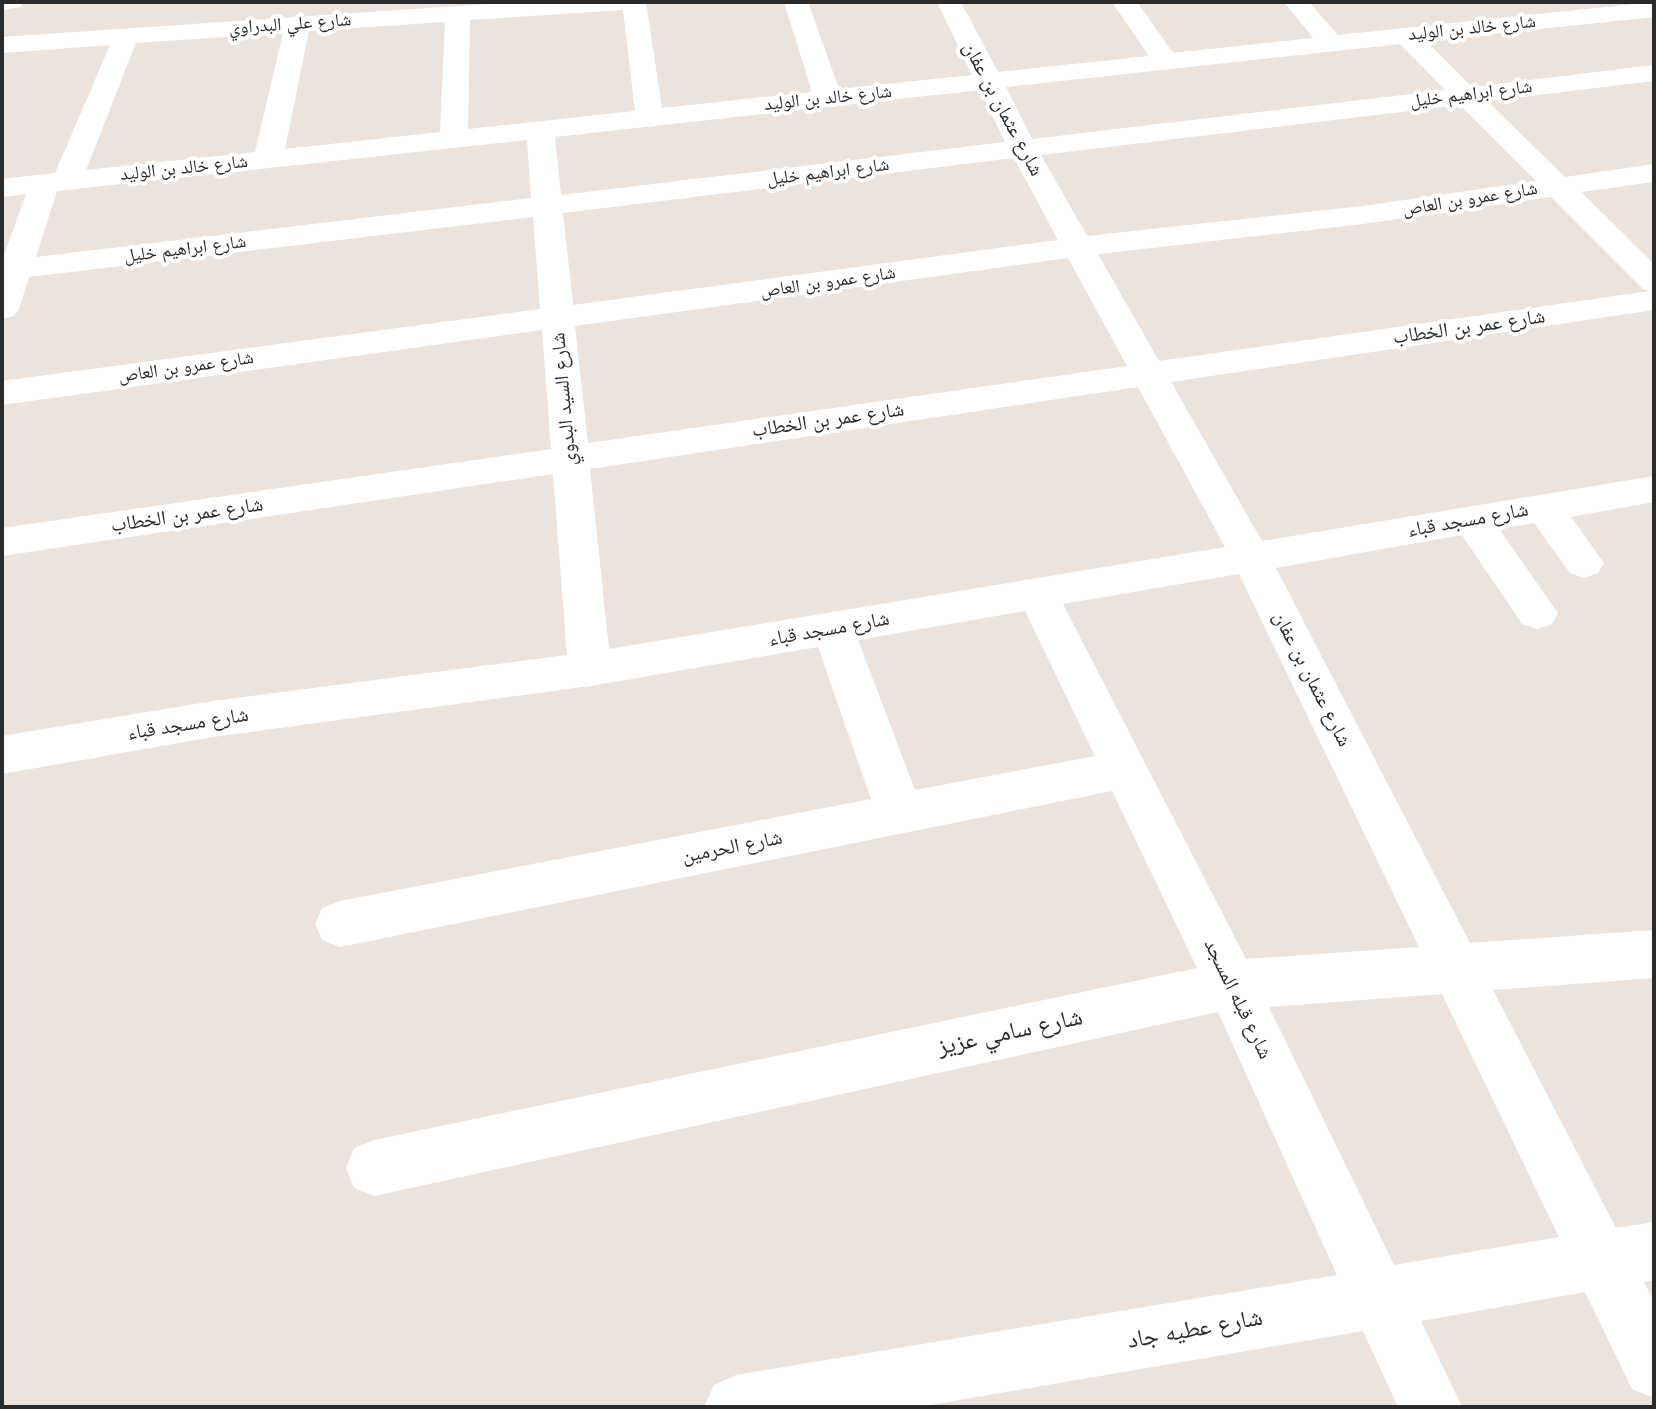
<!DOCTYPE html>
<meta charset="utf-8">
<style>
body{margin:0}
#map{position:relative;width:1656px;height:1409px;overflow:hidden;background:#ece4dc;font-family:Quicksand,sans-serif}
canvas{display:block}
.frame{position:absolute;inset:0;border:4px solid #2a2a2a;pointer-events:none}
</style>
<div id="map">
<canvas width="1656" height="1409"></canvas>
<div class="frame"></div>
</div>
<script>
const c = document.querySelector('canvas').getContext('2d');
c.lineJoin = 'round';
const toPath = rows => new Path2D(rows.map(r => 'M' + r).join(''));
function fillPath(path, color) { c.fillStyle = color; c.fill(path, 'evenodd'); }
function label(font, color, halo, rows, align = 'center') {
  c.font = font + ' Quicksand,"Noto Naskh Arabic",sans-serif'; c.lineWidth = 8; c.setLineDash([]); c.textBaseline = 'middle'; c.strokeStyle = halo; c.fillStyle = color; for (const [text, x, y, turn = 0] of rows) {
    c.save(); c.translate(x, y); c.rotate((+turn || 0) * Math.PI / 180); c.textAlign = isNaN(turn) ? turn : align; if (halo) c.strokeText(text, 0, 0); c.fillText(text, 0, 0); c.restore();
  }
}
const street = toPath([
 [2,2,24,2,21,7,2,10,2,2],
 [517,2,646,2,662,108,812,92,784,2,808,2,839,89,972,75,937,2,961,2,998,72,1149,56,1112,2,1137,2,1173,53,1313,38,1284,2,1309,2,1338,35,1654,2,1654,17,1426,41,1472,87,1654,65,1654,81,1487,101,1565,177,1654,164,1654,182,1581,192,1654,264,1654,310,1171,382,1262,541,1654,476,1654,502,1571,517,1604,563,1598,573,1584,578,1570,573,1534,523,1499,529,1558,613,1552,624,1537,629,1522,624,1462,535,1276,568,1470,943,1654,930,1654,978,1493,990,1616,1228,1654,1222,1654,1280,1644,1282,1654,1302,1654,1398,1632,1389,1585,1292,1421,1321,1462,1407,1398,1407,1363,1331,919,1407,704,1407,714,1385,736,1375,1337,1275,1218,1012,374,1196,354,1188,346,1168,354,1148,374,1140,1197,968,1112,791,340,947,322,940,315,924,322,908,340,901,871,799,818,647,590,686,213,737,2,774,2,736,213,701,567,655,553,474,2,556,2,528,551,449,542,330,2,405,2,381,540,309,533,217,29,277,19,309,14,316,2,319,2,261,26,194,2,197,2,179,55,173,110,45,2,53,2,37,517,2],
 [623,10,635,111,468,129,470,20,623,10],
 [445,22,440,132,285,149,309,31,445,22],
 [283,33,255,152,86,170,136,43,283,33],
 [1400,44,1445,90,1032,139,1006,87,1400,44],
 [980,90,1005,142,561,195,555,137,980,90],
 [1460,105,1536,181,1363,206,1087,236,1041,155,1460,105],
 [527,140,531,198,36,257,57,191,527,140],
 [1014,158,1058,240,573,305,563,213,1014,158],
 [1551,197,1643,289,1650,291,1159,361,1098,254,1363,224,1551,197],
 [1068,258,1127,366,588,443,575,326,1068,258],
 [1138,387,1225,547,609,649,590,469,1138,387],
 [1239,574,1419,947,1246,959,1063,604,1239,574],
 [1025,611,1095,756,915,790,858,640,1025,611],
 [1442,994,1559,1237,1394,1265,1269,1007,1442,994]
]);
const farStreetnames = [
 ["شارع علي البدراوي",290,24,-4],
 ["شارع خالد بن الوليد",1472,28,-6],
 ["شارع ابراهيم خليل",1471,94,-7],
 ["شارع خالد بن الوليد",828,98,-6],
 ["شارع خالد بن الوليد",184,168,-6],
 ["شارع ابراهيم خليل",828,172,-7],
 ["شارع عمرو بن العاص",1470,199,-9],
 ["شارع ابراهيم خليل",185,249,-7],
 ["شارع عمرو بن العاص",828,282,-8],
 ["شارع عمرو بن العاص",186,367,-8]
];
const streetNames = [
 ["شارع عثمان بن عفان",1003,109,62],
 ["شارع عمر بن الخطاب",1469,327,-8],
 ["شارع السيد البدوي",564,399,-95],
 ["شارع عمر بن الخطاب",828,420,-8],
 ["شارع عمر بن الخطاب",187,515,-8],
 ["شارع مسجد قباء",1468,520,-10],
 ["شارع مسجد قباء",829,629,-10],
 ["شارع عثمان بن عفان",1312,679,63],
 ["شارع مسجد قباء",188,724,-9],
 ["شارع الحرمين",732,847,-11],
 ["شارع قبله المسجد",1238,999,64]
];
const nearStreetnames = [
 ["شارع سامي عزيز",1010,1032,-12],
 ["شارع عطيه جاد",1195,1329,-10]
];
fillPath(street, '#fff');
label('18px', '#2a2a2a', '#fff', farStreetnames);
label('20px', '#2a2a2a', '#fff', streetNames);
label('24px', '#2a2a2a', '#fff', nearStreetnames);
</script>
